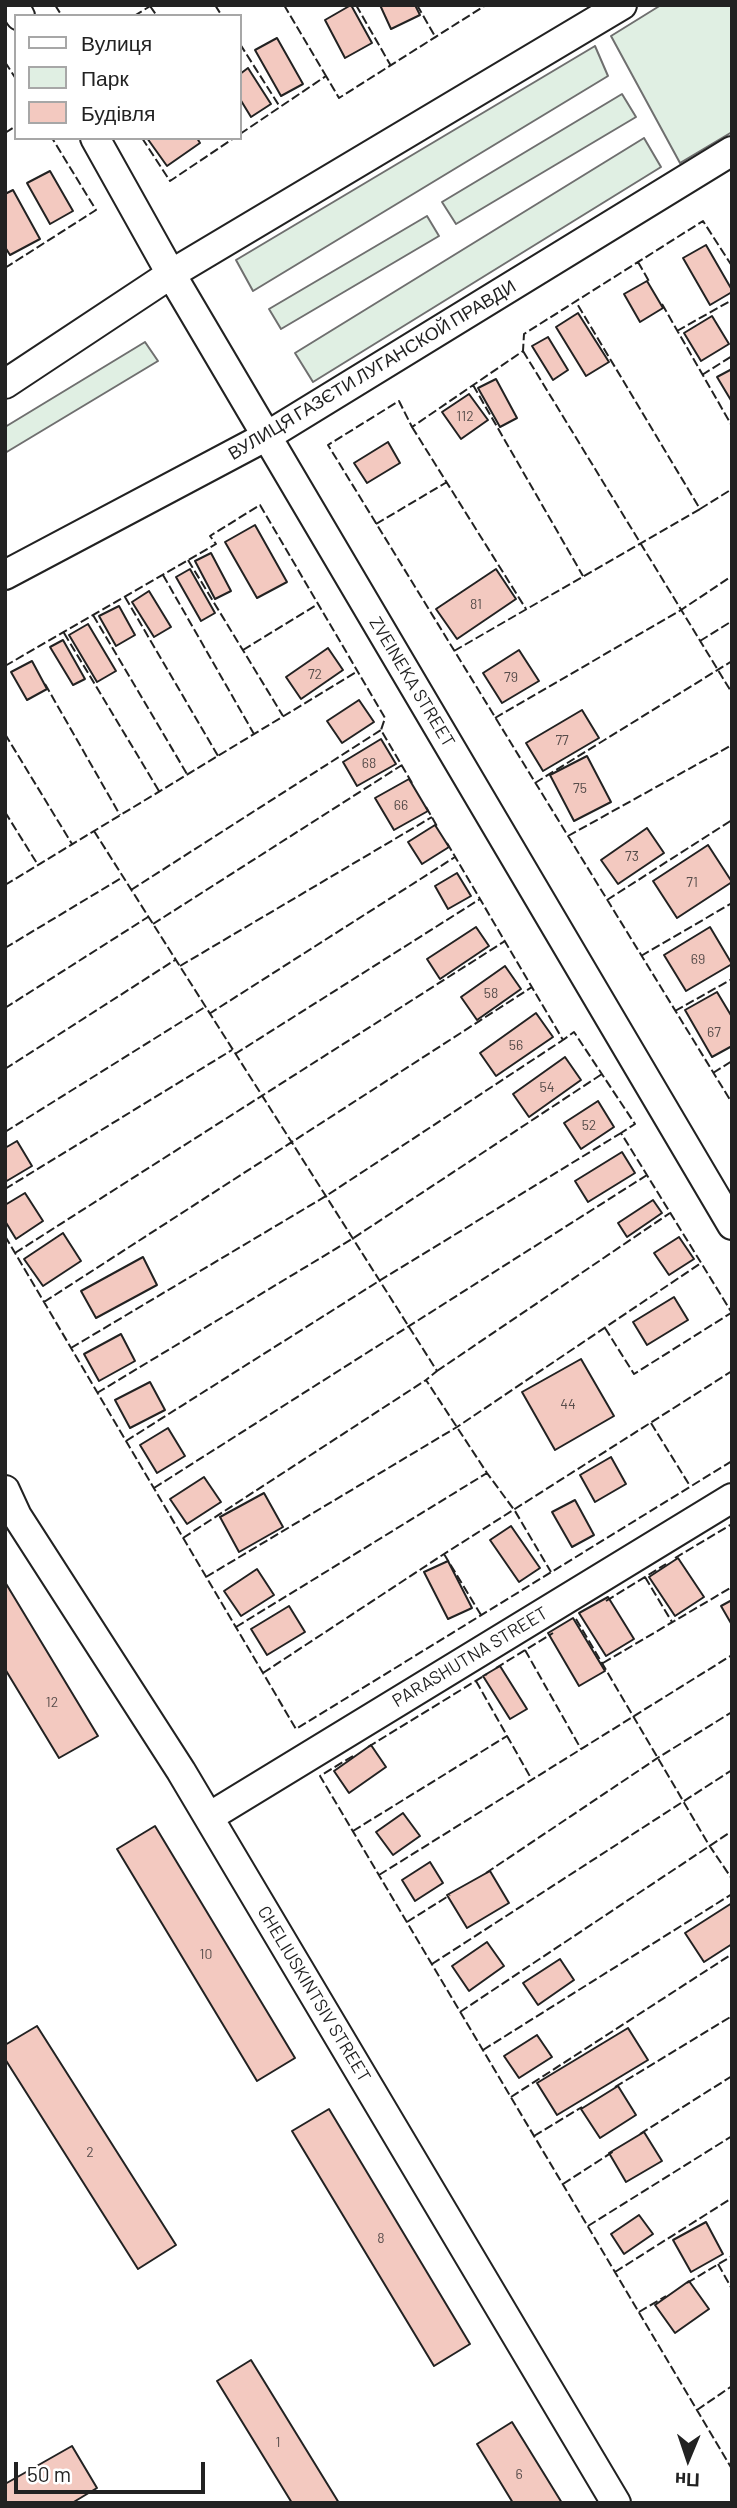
<!DOCTYPE html>
<meta charset="utf-8">
<style>
body{margin:0}
#map{position:relative;width:737px;height:2508px;overflow:hidden;background:#fff;font-family:Barlow,sans-serif}
canvas{display:block}
.frame{position:absolute;inset:0;border:7px solid #222;pointer-events:none}
.legend{position:absolute;left:14px;top:14px;width:228px;height:126px;box-sizing:border-box;background:#fff;border:2px solid #a7a7a7;margin:0;padding:9px 12px;list-style:none;font-size:21px;color:#222}
.legend li{display:flex;align-items:center;gap:14px;height:35px}
.legend b{width:35px;border:2px solid #a7a7a7}
.north{position:absolute;left:653px;top:2424px;width:70px;height:70px;-webkit-text-stroke:5px #fff;paint-order:stroke;rotate:182deg;font-size:19px;font-weight:700;line-height:28px;text-align:center;color:#222}
.north::after{content:'';display:block;margin:auto;width:24px;height:32px;background:#222;clip-path:polygon(50% 0,100% 100%,50% 72%,0 100%)}
.scale{position:absolute;left:14px;top:2462px;width:191px;height:32px;box-sizing:border-box;border:4px solid #222;border-top:0;padding-left:9px;font-size:21px;line-height:24px;white-space:nowrap;color:#222;-webkit-text-stroke:5px #fff;paint-order:stroke}
</style>
<div id="map">
<canvas width="737" height="2508"></canvas>
<div class="frame"></div>
<ul class="legend">
<li><b style="height:9px;background:#fff"></b>Вулиця</li>
<li><b style="height:19px;background:#e0efe3"></b>Парк</li>
<li><b style="height:19px;background:#f3c9c0"></b>Будівля</li>
</ul>
<div class="north">Пн</div>
<div class="scale">50 m</div>
</div>
<script>
const c = document.querySelector('canvas').getContext('2d');
c.lineJoin = 'round';
function fillPath(path, color) { c.fillStyle = color; c.fill(path, 'evenodd'); }
const toPath = rows => new Path2D(rows.map(r => 'M' + r).join(''));
function stroke(path, color, width, dash) { c.strokeStyle = color; c.lineWidth = width; c.lineCap = dash ? 'butt' : 'round'; c.setLineDash(dash || []); c.stroke(path); }
function label(font, color, halo, rows, align = 'center') {
  c.font = font + ' Barlow,sans-serif'; c.lineWidth = 5; c.setLineDash([]); c.textBaseline = 'middle'; c.strokeStyle = halo; c.fillStyle = color; for (const [text, x, y, turn = 0] of rows) {
    c.save(); c.translate(x, y); c.rotate((+turn || 0) * Math.PI / 180); c.textAlign = isNaN(turn) ? turn : align; if (halo) c.strokeText(text, 0, 0); c.fillText(text, 0, 0); c.restore();
  }
}
const green = toPath([
 [661,5,732,5,732,132,680,163,611,36,661,5],
 [595,46,608,76,253,291,236,260,595,46],
 [622,94,636,117,456,224,442,202,622,94],
 [644,138,661,167,313,382,295,353,644,138],
 [427,216,439,236,281,329,269,309,427,216],
 [145,342,158,361,5,453,5,427,145,342]
]);
const building = toPath([
 [351,5,372,43,345,58,325,20,351,5],
 [380,5,415,5,420,15,391,29,380,5],
 [277,38,303,84,281,96,255,50,277,38],
 [248,68,271,104,251,117,240,99,240,74,248,68],
 [147,138,197,138,200,143,167,166,147,138],
 [50,171,73,211,50,224,27,183,50,171],
 [13,190,40,239,10,255,5,247,5,194,13,190],
 [706,245,732,290,732,292,710,305,683,258,706,245],
 [647,281,663,308,640,322,624,294,647,281],
 [578,313,609,362,586,376,556,327,578,313],
 [712,316,729,344,701,361,684,333,712,316],
 [548,337,568,370,553,380,532,346,548,337],
 [732,369,732,402,717,377,732,369],
 [496,379,517,418,500,427,478,388,496,379],
 [469,394,488,420,461,439,442,412,469,394],
 [388,442,400,463,367,483,354,463,388,442],
 [255,525,287,582,257,598,225,542,255,525],
 [211,553,231,591,215,599,195,561,211,553],
 [190,569,215,613,201,621,176,577,190,569],
 [496,569,516,599,457,639,436,609,496,569],
 [149,591,171,627,154,637,132,602,149,591],
 [119,606,135,635,116,646,99,616,119,606],
 [88,624,116,671,97,682,69,635,88,624],
 [63,640,85,679,73,685,50,647,63,640],
 [328,648,343,670,301,699,286,677,328,648],
 [519,650,539,681,502,703,483,673,519,650],
 [32,661,47,689,27,700,11,672,32,661],
 [359,700,374,722,342,743,327,721,359,700],
 [582,710,599,738,543,771,526,743,582,710],
 [381,739,396,764,357,786,343,762,381,739],
 [587,756,611,802,574,821,550,775,587,756],
 [409,779,428,811,394,830,375,798,409,779],
 [435,825,449,847,422,864,408,842,435,825],
 [647,828,664,853,618,884,601,860,647,828],
 [708,845,732,882,677,918,653,881,708,845],
 [457,873,471,896,448,909,435,886,457,873],
 [476,927,489,946,440,979,427,959,476,927],
 [710,927,732,964,686,991,664,955,710,927],
 [505,966,521,989,477,1020,461,997,505,966],
 [717,992,732,1017,732,1046,712,1057,685,1010,717,992],
 [536,1013,553,1037,496,1076,480,1053,536,1013],
 [565,1057,581,1080,529,1117,513,1094,565,1057],
 [598,1101,614,1127,581,1149,564,1123,598,1101],
 [17,1141,32,1166,5,1182,5,1148,17,1141],
 [622,1152,635,1173,588,1202,575,1181,622,1152],
 [25,1193,43,1221,16,1239,5,1221,5,1205,25,1193],
 [653,1200,662,1213,627,1237,618,1223,653,1200],
 [63,1233,81,1261,43,1286,24,1259,63,1233],
 [679,1237,694,1259,669,1275,654,1253,679,1237],
 [143,1257,157,1285,96,1318,81,1291,143,1257],
 [674,1297,688,1320,647,1345,633,1322,674,1297],
 [121,1334,135,1361,99,1381,84,1354,121,1334],
 [581,1359,614,1416,555,1450,522,1392,581,1359],
 [150,1382,165,1410,130,1428,115,1400,150,1382],
 [168,1428,185,1456,157,1473,140,1445,168,1428],
 [611,1457,626,1484,595,1502,580,1475,611,1457],
 [204,1477,221,1502,187,1524,170,1499,204,1477],
 [264,1493,283,1527,239,1552,220,1517,264,1493],
 [575,1500,594,1535,572,1547,552,1512,575,1500],
 [511,1526,540,1568,519,1582,490,1540,511,1526],
 [678,1558,704,1597,675,1616,649,1577,678,1558],
 [448,1561,472,1608,448,1619,424,1572,448,1561],
 [257,1569,274,1595,241,1616,224,1591,257,1569],
 [5,1582,98,1736,59,1758,5,1669,5,1582],
 [608,1597,634,1639,606,1656,579,1613,608,1597],
 [732,1600,732,1625,721,1606,732,1600],
 [289,1606,305,1632,267,1655,251,1629,289,1606],
 [573,1618,605,1671,579,1686,548,1633,573,1618],
 [500,1666,527,1709,510,1719,483,1676,500,1666],
 [371,1745,386,1767,349,1793,334,1771,371,1745],
 [403,1813,420,1836,393,1855,376,1832,403,1813],
 [155,1826,295,2058,257,2081,117,1849,155,1826],
 [430,1862,443,1883,415,1901,402,1880,430,1862],
 [490,1871,509,1903,467,1928,447,1895,490,1871],
 [732,1903,732,1944,704,1962,685,1933,732,1903],
 [487,1942,504,1966,469,1991,452,1966,487,1942],
 [560,1959,574,1980,538,2005,523,1983,560,1959],
 [37,2026,176,2245,138,2269,5,2059,5,2045,37,2026],
 [628,2028,648,2060,557,2115,537,2083,628,2028],
 [537,2035,552,2057,519,2078,504,2056,537,2035],
 [618,2086,636,2115,600,2138,581,2109,618,2086],
 [329,2109,470,2344,434,2366,292,2131,329,2109],
 [644,2132,662,2161,626,2182,609,2153,644,2132],
 [639,2215,653,2234,624,2254,611,2234,639,2215],
 [706,2222,723,2254,691,2272,673,2240,706,2222],
 [689,2281,709,2309,675,2333,655,2305,689,2281],
 [251,2360,339,2503,292,2503,217,2381,251,2360],
 [512,2422,562,2503,513,2503,477,2444,512,2422],
 [72,2446,97,2488,72,2503,5,2503,5,2484,72,2446]
]);
const minor = toPath([
 [13,5,20,16],
 [95,138,171,274,732,1225],
 [5,384,171,274,622,5],
 [5,575,267,436,732,151],
 [5,1490,17,1516,181,1771,616,2503],
 [209,1817,732,1498]
]);
const fence = toPath([
 [55,5,62,16],
 [215,5,222,16],
 [284,5,326,76],
 [356,5,391,66],
 [417,5,436,38],
 [150,6,157,16],
 [134,16,152,5],
 [240,44,280,107],
 [5,62,16,79],
 [5,133,16,126],
 [240,134,326,76,339,98,486,5],
 [142,138,170,181,234,138],
 [638,262,650,283],
 [732,266,703,221,524,334,523,351,412,427,399,401,328,445,732,1103],
 [5,268,96,210,52,138],
 [662,304,732,426],
 [677,331,732,300],
 [523,351,732,693],
 [702,375,732,356],
 [473,385,583,576],
 [412,427,526,609],
 [700,509,732,489],
 [376,524,447,482],
 [188,560,283,716],
 [163,575,254,734],
 [125,597,218,756],
 [93,615,187,774],
 [64,633,159,791],
 [700,641,732,621],
 [243,650,318,604],
 [454,651,700,509,576,302],
 [5,666,216,544,210,536,260,505,385,718,381,730,412,783],
 [45,684,120,815],
 [495,718,681,610,732,576],
 [5,734,72,844],
 [535,783,732,661],
 [426,807,438,828],
 [5,812,38,865],
 [94,831,437,1371,426,1380,487,1473,515,1511,551,1572],
 [568,836,732,745],
 [447,843,563,1040,574,1032,635,1124,621,1133,732,1313],
 [5,885,358,671],
 [131,890,381,730],
 [607,900,732,820],
 [153,924,402,765],
 [5,948,123,877],
 [641,956,732,903],
 [180,966,432,817],
 [5,1008,148,917],
 [675,1011,732,979],
 [209,1014,455,857],
 [235,1054,480,899],
 [5,1069,175,960],
 [713,1073,732,1061],
 [5,1132,205,1007],
 [5,1189,232,1050],
 [5,1236,296,1729,732,1461],
 [15,1253,505,941],
 [44,1302,532,987],
 [605,1328,634,1374,731,1313],
 [71,1348,326,1196,563,1040],
 [437,1371,670,1213],
 [97,1393,352,1239,602,1074],
 [651,1423,690,1486],
 [126,1441,379,1281,621,1133],
 [154,1488,647,1175],
 [183,1538,426,1380],
 [444,1554,481,1615],
 [675,1558,732,1524],
 [206,1577,457,1427,701,1263],
 [645,1577,672,1622],
 [606,1601,666,1564],
 [576,1619,709,1845,732,1879],
 [236,1627,487,1473],
 [525,1650,581,1749],
 [603,1663,732,1587],
 [496,1668,553,1633],
 [263,1673,444,1554,732,1371],
 [476,1681,532,1780],
 [368,1747,487,1674],
 [353,1756,320,1776,732,2469],
 [353,1831,507,1736],
 [486,1873,659,1757,732,1712],
 [379,1875,732,1655],
 [407,1922,450,1895],
 [432,1964,732,1770],
 [460,2012,732,1831],
 [483,2050,732,1894],
 [615,2087,732,2016],
 [511,2097,732,1954],
 [640,2134,732,2076],
 [534,2136,582,2107],
 [563,2184,614,2151],
 [588,2226,732,2136],
 [718,2264,732,2289],
 [615,2272,732,2198],
 [687,2283,732,2256],
 [639,2312,666,2296],
 [697,2410,732,2386]
]);
const numberNames = [
 ["112",465,416],
 ["81",476,604],
 ["72",315,674],
 ["79",511,677],
 ["77",562,740],
 ["68",369,763],
 ["75",580,788],
 ["66",401,805],
 ["73",632,856],
 ["71",692,882],
 ["69",698,959],
 ["58",491,993],
 ["67",714,1032],
 ["56",516,1045],
 ["54",547,1087],
 ["52",589,1125],
 ["44",568,1404],
 ["12",52,1702],
 ["10",206,1954],
 ["2",90,2152],
 ["8",381,2238],
 ["1",278,2442],
 ["6",519,2474]
];
const streetNames = [
 ["ВУЛИЦЯ ГАЗЄТИ ЛУГАНСКОЙ ПРАВДИ",372,370,-31],
 ["ZVEINEKA STREET",412,682,59],
 ["PARASHUTNA STREET",470,1657,-31],
 ["CHELIUSKINTSIV STREET",314,1994,59]
];
fillPath(green, '#e0efe3');
stroke(green, '#6f6f6f', 2);
fillPath(building, '#f3c9c0');
stroke(building, '#222', 2);
stroke(minor, '#222', 32);
stroke(minor, '#fff', 28);
stroke(fence, '#222', 2, [9, 3.5]);
label('14px', '#564c4a', null, numberNames);
label('18px', '#222', '#fff', streetNames);
</script>
